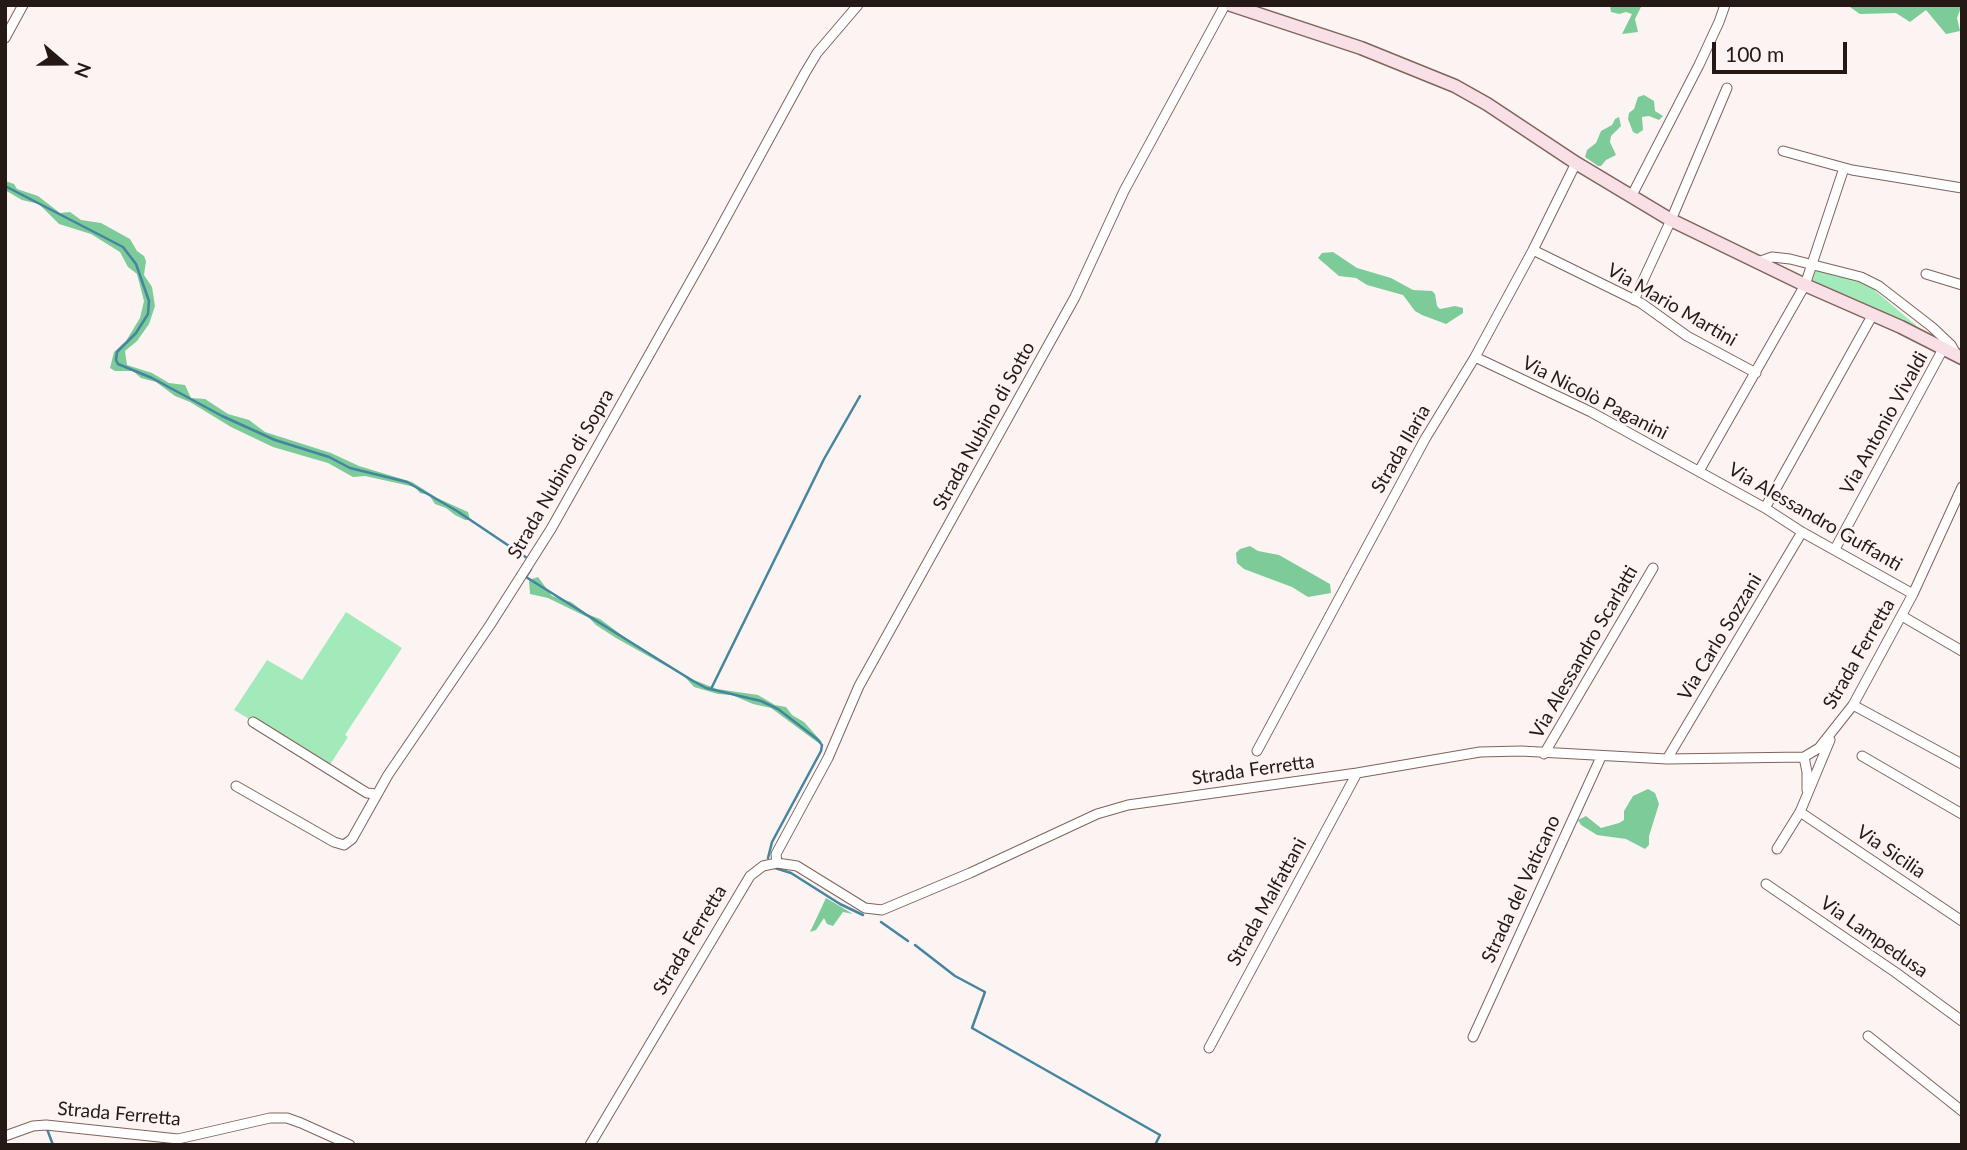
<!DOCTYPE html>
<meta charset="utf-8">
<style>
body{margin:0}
#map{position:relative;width:1967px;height:1150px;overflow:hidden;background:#fbf4f2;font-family:Lato,sans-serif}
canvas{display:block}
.frame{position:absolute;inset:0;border:7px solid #241915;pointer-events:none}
.north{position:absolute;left:28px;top:28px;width:70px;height:70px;-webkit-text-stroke:5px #fbf4f2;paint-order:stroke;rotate:110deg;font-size:19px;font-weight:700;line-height:28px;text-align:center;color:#241915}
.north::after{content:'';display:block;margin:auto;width:24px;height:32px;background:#241915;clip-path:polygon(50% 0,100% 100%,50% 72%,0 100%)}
.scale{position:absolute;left:1712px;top:42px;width:135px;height:32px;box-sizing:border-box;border:4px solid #241915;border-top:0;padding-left:9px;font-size:21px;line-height:24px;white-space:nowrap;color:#241915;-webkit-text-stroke:5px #fbf4f2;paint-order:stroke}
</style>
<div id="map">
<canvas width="1967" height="1150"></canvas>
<div class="frame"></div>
<div class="north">N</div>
<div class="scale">100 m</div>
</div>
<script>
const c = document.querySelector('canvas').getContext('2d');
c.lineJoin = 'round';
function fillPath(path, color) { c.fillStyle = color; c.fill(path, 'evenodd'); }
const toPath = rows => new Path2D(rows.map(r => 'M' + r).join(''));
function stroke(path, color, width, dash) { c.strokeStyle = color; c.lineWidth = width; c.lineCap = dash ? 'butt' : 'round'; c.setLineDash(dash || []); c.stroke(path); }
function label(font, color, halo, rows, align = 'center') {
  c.font = font + ' Lato,sans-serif'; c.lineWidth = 5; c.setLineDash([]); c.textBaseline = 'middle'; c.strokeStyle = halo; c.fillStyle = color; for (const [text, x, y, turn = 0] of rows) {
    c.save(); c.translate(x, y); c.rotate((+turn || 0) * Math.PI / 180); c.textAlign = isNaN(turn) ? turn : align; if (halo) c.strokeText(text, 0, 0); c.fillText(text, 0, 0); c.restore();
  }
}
const green = toPath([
 [1819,270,1857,280,1873,289,1925,333,1812,281,1813,273],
 [346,612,402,648,345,735,348,737,329,766,234,710,267,660,302,680]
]);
const forest = toPath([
 [1610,5,1642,5,1635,19,1638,32,1622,34,1632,14,1626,12,1619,14,1611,12],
 [1847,5,1962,5,1957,18,1960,31,1946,34,1926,10,1910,22,1896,13,1860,14],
 [1644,95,1654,101,1655,111,1663,116,1659,120,1649,116,1642,117,1643,130,1637,134,1633,132,1628,119,1629,113,1634,109,1638,97],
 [1619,117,1621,126,1611,136,1610,142,1616,155,1606,160,1601,166,1598,166,1585,157,1587,150,1596,143,1601,131,1612,125,1615,119],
 [5,181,14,184,17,189,38,196,60,213,70,212,81,220,101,223,130,239,137,251,144,256,146,261,144,275,152,287,155,306,149,324,137,341,125,351,127,365,152,373,169,383,185,385,191,398,205,399,228,414,249,420,265,432,331,453,359,466,412,482,437,498,468,512,470,520,465,520,455,515,446,508,435,504,429,495,420,493,415,487,365,476,353,477,328,463,273,447,231,427,190,402,175,396,156,382,141,378,133,371,115,371,110,368,114,352,126,341,140,318,144,301,137,274,128,267,120,252,91,234,59,224,39,204,22,200,5,190],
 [1333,252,1357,268,1391,278,1413,290,1432,291,1435,294,1437,306,1440,309,1455,306,1463,308,1463,313,1446,324,1422,315,1415,311,1403,295,1367,285,1356,278,1339,276,1318,258,1322,253],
 [1250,546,1258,551,1279,555,1330,584,1331,593,1308,597,1292,587,1244,569,1237,563,1236,553,1240,549],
 [538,577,552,596,571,602,587,614,600,619,642,650,694,680,717,689,758,695,775,705,786,707,792,715,804,722,822,742,817,742,771,708,753,704,732,695,718,694,694,687,684,676,616,638,596,625,589,618,548,598,530,594,529,580],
 [1648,789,1655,793,1659,804,1649,836,1649,845,1645,849,1626,839,1597,835,1581,825,1578,820,1586,816,1601,828,1619,823,1624,820,1624,811,1633,796],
 [826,898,853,914,843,912,833,926,827,924,824,918,816,930,810,932]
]);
const stream = toPath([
 [5,186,123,247,136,264,149,301,148,314,136,333,117,352,116,360,118,364,152,378,222,416,275,440,329,457,350,468,407,482,457,511,527,558],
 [531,569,526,577,693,681,706,688,761,701,778,709,817,739,822,745,821,751,772,842,768,858],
 [711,689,824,459,860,396],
 [775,868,791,873,840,904,863,915],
 [881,922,908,941],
 [915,945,955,976,985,992,972,1028,1160,1135,1155,1145],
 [47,1129,53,1145]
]);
const street = toPath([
 [5,38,23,5],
 [1783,151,1852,170,1962,188],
 [1631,197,1699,65,1719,22,1725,5],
 [1533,250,1641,303,1687,336,1756,373],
 [1758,262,1772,257,1790,259,1861,277,1879,286,1932,327,1951,345,1956,354],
 [1926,274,1962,285],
 [1634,300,1671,220,1727,88],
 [1475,357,1591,412,1765,508,1802,532,1913,594],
 [1699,471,1805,285,1844,168],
 [1765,508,1872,316],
 [1835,549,1943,349],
 [1902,616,1962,651],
 [1853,705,1962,764],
 [253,722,367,793,376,794],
 [1257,751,1425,439,1475,357,1533,250,1576,163],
 [1544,754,1653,568],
 [1862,756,1962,814],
 [1804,757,1807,772,1807,790],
 [1667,759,1802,532],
 [236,786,334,842,344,845,352,839,388,775,490,625,551,529,711,245,805,73,817,53,858,5],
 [1800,812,1962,921],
 [1777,849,1800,812,1830,740],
 [777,863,776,854,828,758,859,686,1075,297,1124,191,1225,5],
 [1766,884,1895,972,1962,1021],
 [1868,1036,1962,1111],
 [1473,1037,1601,757],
 [1209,1048,1357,773],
 [5,1136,33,1126,46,1125,178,1139,270,1118,287,1118,301,1123,350,1145],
 [590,1145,750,876,763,866,777,863,797,866,865,908,882,910,970,873,1097,814,1128,805,1357,773,1480,752,1521,751,1667,759,1804,757,1819,748,1853,705,1913,594,1962,487]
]);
const secondary = toPath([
 [1231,5,1361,48,1455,86,1487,104,1576,163,1671,220,1805,285,1901,327,1962,358]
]);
const streetNames = [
 ["Via Mario Martini",1672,305,30],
 ["Via Nicolò Paganini",1595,398,27],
 ["Via Antonio Vivaldi",1884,423,-61],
 ["Strada Nubino di Sotto",984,426,-61],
 ["Strada Ilaria",1401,449,-60],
 ["Strada Nubino di Sopra",561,474,-60],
 ["Via Alessandro Guffanti",1815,517,30],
 ["Via Carlo Sozzani",1720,637,-59],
 ["Via Alessandro Scarlatti",1584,652,-60],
 ["Strada Ferretta",1859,654,-60],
 ["Strada Ferretta",1253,770,-8],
 ["Via Sicilia",1891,852,34],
 ["Strada del Vaticano",1521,889,-65],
 ["Strada Malfattani",1267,902,-61],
 ["Via Lampedusa",1874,937,35],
 ["Strada Ferretta",690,940,-59],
 ["Strada Ferretta",119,1114,5]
];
fillPath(green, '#a3eaba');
fillPath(forest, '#7ccb98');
stroke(stream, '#45859f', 2.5);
stroke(street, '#80635a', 11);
stroke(secondary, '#80635a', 15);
stroke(street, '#fff', 9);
stroke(secondary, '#f9e0e6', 12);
label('19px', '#241915', '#fbf4f2', streetNames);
</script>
